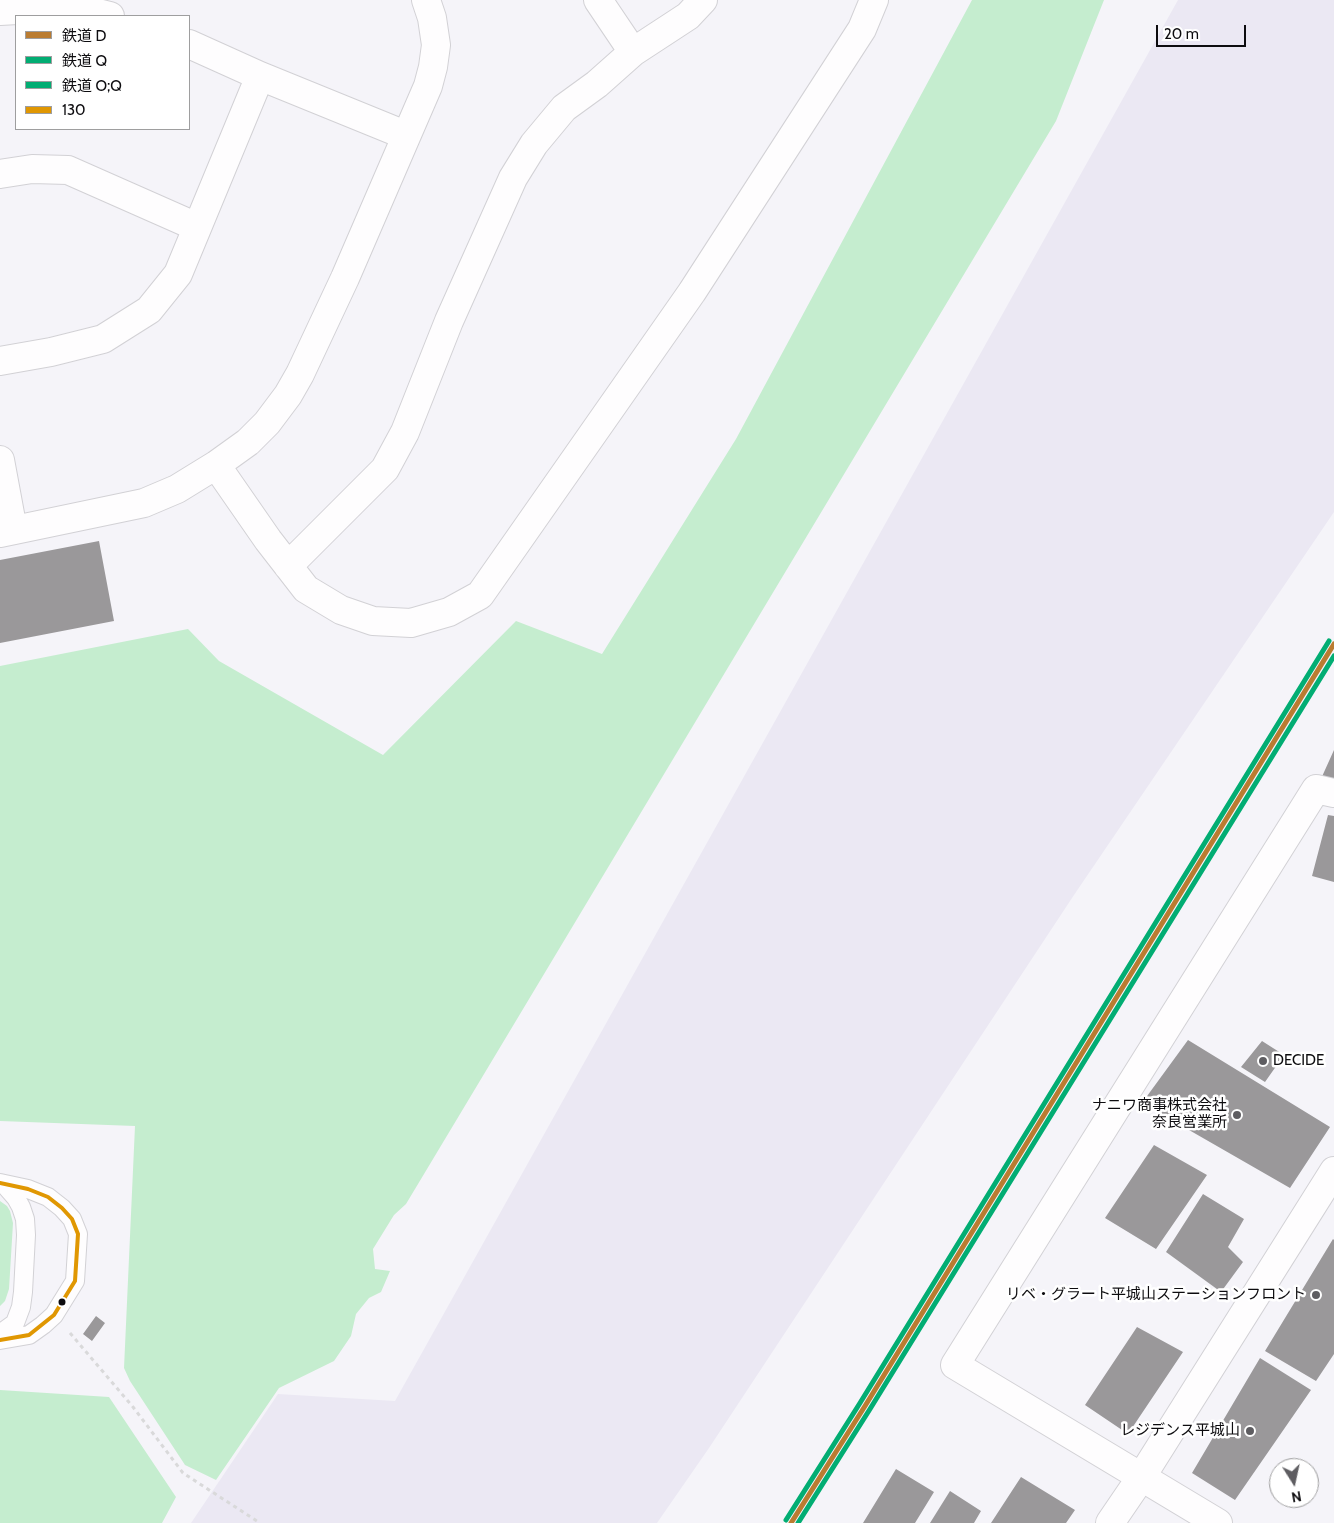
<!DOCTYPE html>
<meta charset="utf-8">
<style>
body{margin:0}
#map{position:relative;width:1334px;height:1523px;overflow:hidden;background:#f5f4f9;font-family:Cabin,"Noto Sans JP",sans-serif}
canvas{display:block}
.legend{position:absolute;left:15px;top:15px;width:175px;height:115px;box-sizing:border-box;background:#fff;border:1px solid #9e9e9f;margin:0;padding:6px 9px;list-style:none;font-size:15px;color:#0d0c0f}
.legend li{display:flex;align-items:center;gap:10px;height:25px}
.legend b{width:25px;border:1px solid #9e9e9f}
.north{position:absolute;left:1269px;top:1458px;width:50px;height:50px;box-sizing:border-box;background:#fff;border:1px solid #9e9e9f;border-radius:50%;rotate:170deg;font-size:14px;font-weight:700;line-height:20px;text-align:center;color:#0d0c0f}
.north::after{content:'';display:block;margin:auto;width:18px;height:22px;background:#5e5d61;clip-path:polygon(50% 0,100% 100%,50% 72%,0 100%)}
.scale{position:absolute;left:1156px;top:25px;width:90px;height:22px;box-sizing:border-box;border:2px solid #0d0c0f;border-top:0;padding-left:6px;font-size:15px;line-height:18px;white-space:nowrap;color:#0d0c0f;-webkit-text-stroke:4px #fff;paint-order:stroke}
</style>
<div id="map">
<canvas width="1334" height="1523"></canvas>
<ul class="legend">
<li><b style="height:6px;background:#ba7c31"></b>鉄道 D</li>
<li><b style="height:6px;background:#02ad73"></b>鉄道 Q</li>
<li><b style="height:6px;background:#02ad73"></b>鉄道 O;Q</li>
<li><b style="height:6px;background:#e09702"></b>130</li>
</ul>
<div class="north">N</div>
<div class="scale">20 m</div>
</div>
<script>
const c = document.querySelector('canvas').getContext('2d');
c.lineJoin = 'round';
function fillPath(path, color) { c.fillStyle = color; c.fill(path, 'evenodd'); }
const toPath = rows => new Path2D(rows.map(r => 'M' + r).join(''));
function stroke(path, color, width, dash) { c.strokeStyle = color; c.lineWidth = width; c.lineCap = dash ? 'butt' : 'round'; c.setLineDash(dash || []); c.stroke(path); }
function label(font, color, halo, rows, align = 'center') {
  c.font = font + ' Cabin,"Noto Sans JP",sans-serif'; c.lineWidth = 5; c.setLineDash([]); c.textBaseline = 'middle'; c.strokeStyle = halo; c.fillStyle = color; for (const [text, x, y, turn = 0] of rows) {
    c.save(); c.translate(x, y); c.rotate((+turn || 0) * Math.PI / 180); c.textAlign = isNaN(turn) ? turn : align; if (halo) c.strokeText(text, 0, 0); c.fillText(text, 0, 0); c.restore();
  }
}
const built = toPath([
 [1178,0,1334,0,1334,512,1074,895,709,1448,657,1523,191,1523,278,1394,395,1401]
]);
const green = toPath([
 [972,0,1104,0,1056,121,415,1189,406,1204,394,1215,373,1249,375,1269,390,1271,381,1292,369,1298,356,1314,351,1336,334,1361,279,1388,216,1480,185,1465,130,1381,124,1368,135,1126,0,1121,0,666,188,629,219,661,383,755,516,621,602,654,736,439],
 [0,1201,7,1206,10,1211,13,1223,9,1289,5,1301,0,1306],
 [0,1390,109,1397,176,1497,162,1523,0,1523]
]);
const building = toPath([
 [99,541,114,621,0,643,0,560],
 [1334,750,1334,786,1320,781],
 [1328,815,1334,816,1334,882,1312,876],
 [1188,1040,1330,1127,1290,1188,1142,1103],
 [1262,1041,1284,1055,1265,1082,1241,1067],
 [1154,1145,1207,1175,1156,1249,1105,1218],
 [1203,1194,1244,1219,1228,1247,1243,1262,1221,1292,1166,1252],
 [1333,1239,1334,1240,1334,1354,1316,1381,1265,1351],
 [96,1316,105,1323,92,1341,83,1334],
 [1137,1327,1183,1352,1128,1434,1085,1405],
 [1260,1358,1311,1390,1235,1500,1192,1473],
 [896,1469,934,1492,915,1523,863,1523],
 [1021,1477,1075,1510,1066,1523,991,1523],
 [950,1491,981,1511,974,1523,930,1523]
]);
const path = toPath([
 [70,1333,133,1407,183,1473,260,1523]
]);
const lane = toPath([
 [0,1183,28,1189,48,1197,62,1208,72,1219,78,1234,75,1281,54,1315,43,1325,29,1335,0,1340],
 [0,1334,15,1323,21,1307,23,1292,26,1235,25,1219,21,1207,16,1198,4,1184]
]);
const street = toPath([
 [598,0,633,52],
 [0,11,72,7,110,16],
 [189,44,260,76,405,135],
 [0,174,32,169,68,170,197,227],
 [0,361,51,352,103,339,149,310,178,274,260,76],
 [0,460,13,530],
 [216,465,268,540,306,589,341,610,373,621,411,623,449,612,480,595,692,292,862,29,874,0],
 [0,533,144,503,177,489,216,465,248,442,267,423,288,395,300,374,345,278,428,86,433,67,436,45,432,18,426,0],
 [288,566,385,469,405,432,449,321,513,178,534,144,564,108,597,84,633,52,688,16,703,0],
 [1218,1523,955,1365,1316,789,1334,793]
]);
const secondary = toPath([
 [1110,1523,1142,1476,1334,1171]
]);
const bus1 = toPath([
 [0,1183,28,1189,48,1197,62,1208,72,1219,78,1234,75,1281,54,1315,29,1335,0,1340]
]);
const rail1 = toPath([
 [791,1523,865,1406,1334,644]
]);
const rail2 = toPath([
 [798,1523,870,1409,1334,656]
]);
const rail3 = toPath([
 [786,1520,860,1403,1329,641]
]);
const markers = [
 [1263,1061,5,"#5e5d61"],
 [1237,1115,5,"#5e5d61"],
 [1316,1295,5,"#5e5d61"],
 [62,1302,4.5,"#0d0c0f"],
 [1250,1431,5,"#5e5d61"]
];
const poiNames = [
 ["DECIDE",1273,1061,"left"],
 ["ナニワ商事株式会社",1227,1106],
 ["奈良営業所",1227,1123],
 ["リベ・グラート平城山ステーションフロント",1306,1295],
 ["レジデンス平城山",1240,1431]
];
fillPath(built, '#ebe8f3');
fillPath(green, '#c5edcf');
fillPath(building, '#9a989a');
stroke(lane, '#d2d1d5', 20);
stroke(street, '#d2d1d5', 30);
stroke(secondary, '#d2d1d5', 30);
stroke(path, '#d9d9da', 3, [4, 4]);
stroke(lane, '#fefdfe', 18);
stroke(street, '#fefdfe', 28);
stroke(secondary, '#fefdfe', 28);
stroke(bus1, '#e09702', 4);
stroke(rail1, '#ba7c31', 5);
stroke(rail2, '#02ad73', 5);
stroke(rail3, '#02ad73', 5);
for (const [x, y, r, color] of markers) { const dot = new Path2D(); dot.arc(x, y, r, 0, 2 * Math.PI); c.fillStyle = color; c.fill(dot); stroke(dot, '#fff', 2); }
label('15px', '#0d0c0f', '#fff', poiNames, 'right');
</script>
